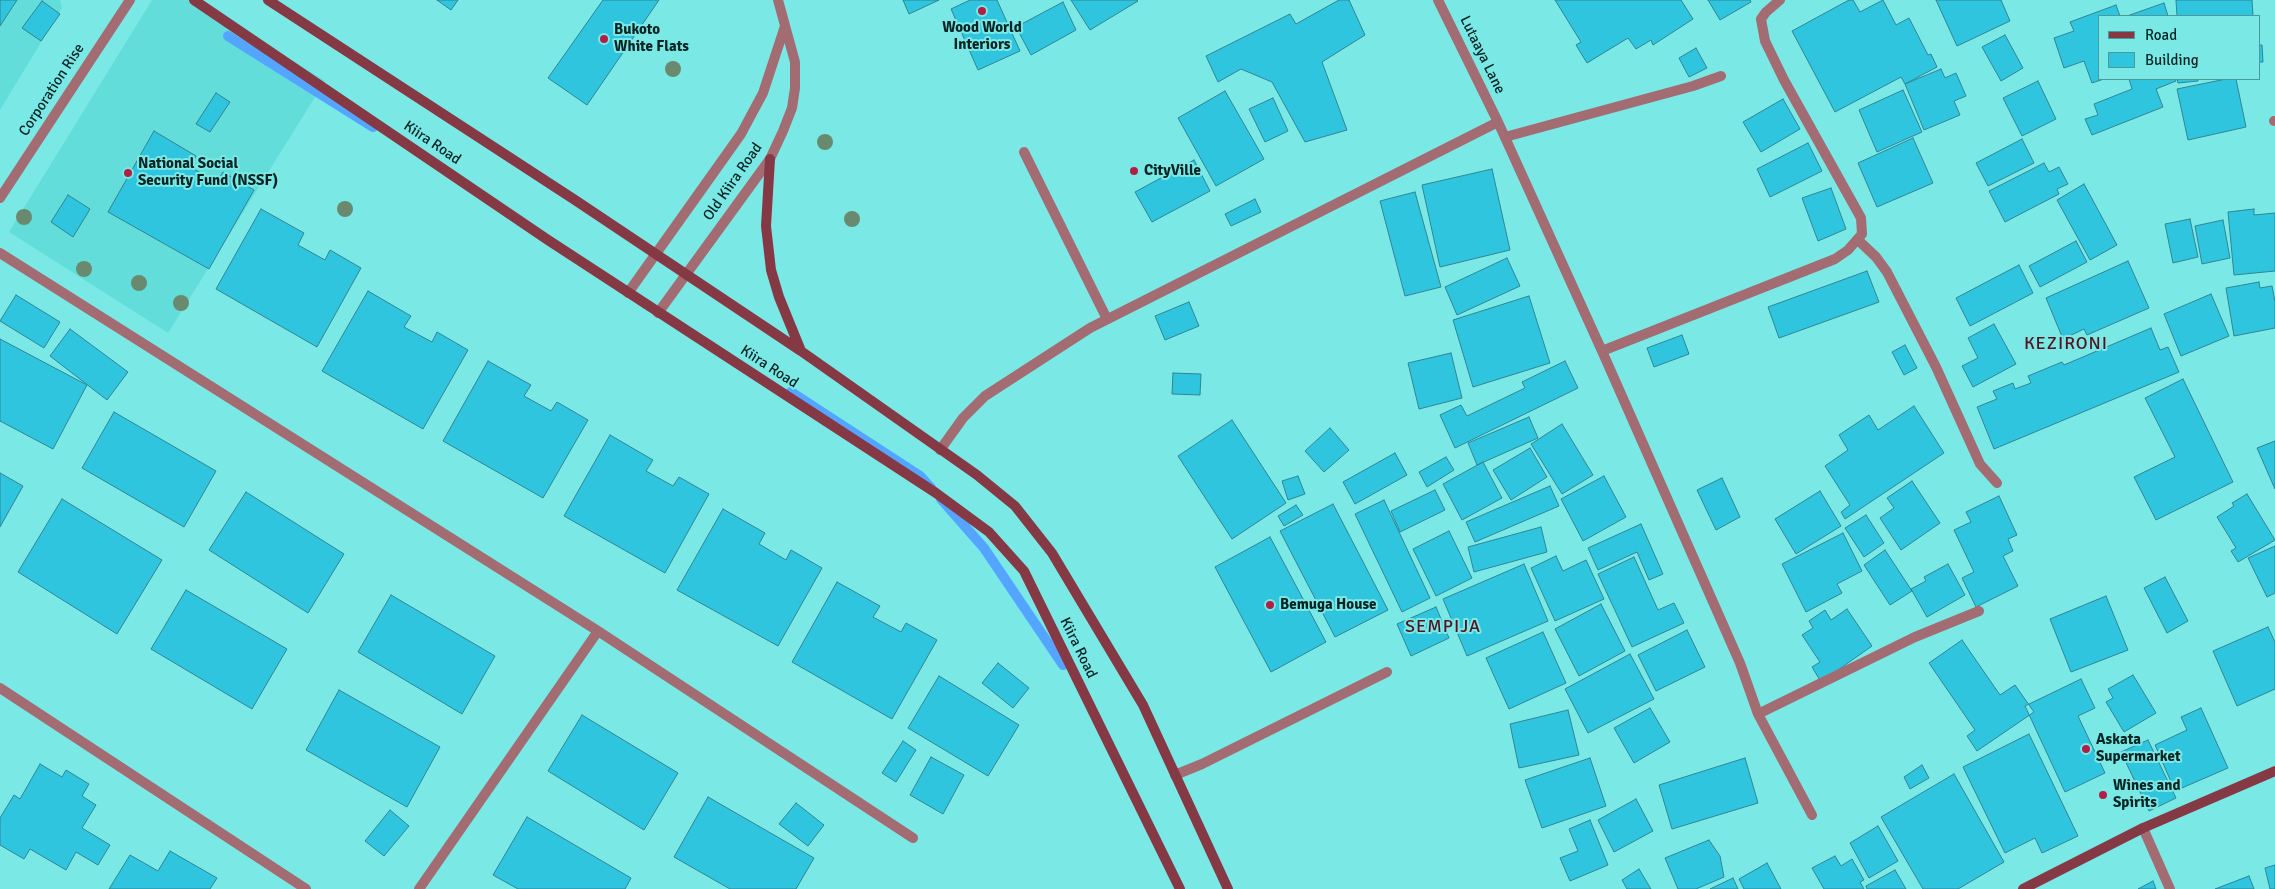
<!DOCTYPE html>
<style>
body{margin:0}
#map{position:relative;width:2275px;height:889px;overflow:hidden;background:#7ae9e6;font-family:Signika,sans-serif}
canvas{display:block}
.legend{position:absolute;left:2098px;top:15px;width:162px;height:65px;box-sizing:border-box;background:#7ae9e6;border:1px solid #499a98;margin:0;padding:6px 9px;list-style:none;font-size:15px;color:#002323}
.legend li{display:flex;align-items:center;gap:10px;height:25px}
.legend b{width:25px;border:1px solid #499a98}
</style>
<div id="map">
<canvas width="2275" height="889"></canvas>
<ul class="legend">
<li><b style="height:6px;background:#853944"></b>Road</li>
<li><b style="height:14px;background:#30c5df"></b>Building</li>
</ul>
</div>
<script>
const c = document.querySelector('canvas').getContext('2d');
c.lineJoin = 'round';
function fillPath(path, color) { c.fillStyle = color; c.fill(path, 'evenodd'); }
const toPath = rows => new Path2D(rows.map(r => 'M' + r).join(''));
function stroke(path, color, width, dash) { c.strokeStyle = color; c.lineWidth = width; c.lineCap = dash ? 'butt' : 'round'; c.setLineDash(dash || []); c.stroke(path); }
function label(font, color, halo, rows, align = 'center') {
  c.font = font + ' Signika,sans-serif'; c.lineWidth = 4; c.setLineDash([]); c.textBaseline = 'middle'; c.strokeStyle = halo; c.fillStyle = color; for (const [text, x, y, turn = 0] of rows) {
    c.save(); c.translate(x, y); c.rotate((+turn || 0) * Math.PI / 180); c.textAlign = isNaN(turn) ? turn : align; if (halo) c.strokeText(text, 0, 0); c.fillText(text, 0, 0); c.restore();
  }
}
const built = toPath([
 [0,0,60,0,62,8,0,110],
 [152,0,196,0,325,81,168,333,9,232]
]);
const stream = toPath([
 [228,36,373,127],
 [791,392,920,476,931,488],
 [941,499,984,548,1063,665]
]);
const building = toPath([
 [0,0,17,0,0,26,0,0],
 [437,0,458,0,451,10,437,0],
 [603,0,659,0,587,105,548,78,603,0],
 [903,0,939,0,909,14,903,0],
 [970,0,997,0,1020,51,978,70,951,9,970,0],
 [1071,0,1137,0,1138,1,1090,30,1071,0],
 [1339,0,1349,0,1365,35,1322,62,1347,130,1305,142,1272,82,1241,69,1218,82,1206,56,1290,14,1296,24,1339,0],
 [1555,0,1681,0,1693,19,1653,45,1651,40,1636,49,1628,38,1587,63,1576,45,1581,42,1555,0],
 [1708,0,1750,0,1751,2,1720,20,1708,0],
 [1849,0,1853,0,1860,12,1883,0,1896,25,1909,18,1928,55,1931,54,1937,67,1905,84,1901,77,1835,112,1792,31,1849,0],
 [1936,0,2001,0,2010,21,1957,46,1936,0],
 [2176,0,2252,0,2253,16,2177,16,2176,0],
 [42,1,60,14,41,41,22,28,42,1],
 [1063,2,1076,30,1031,55,1016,27,1063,2],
 [2164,3,2168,16,2127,16,2164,3],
 [2116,5,2120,16,2099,16,2099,79,2104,79,2092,83,2084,61,2064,68,2054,38,2074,31,2070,22,2116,5],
 [2005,35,2023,68,2001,81,1982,47,2005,35],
 [2259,45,2262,45,2263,62,2259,62,2259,45],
 [1696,48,1707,68,1689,77,1679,58,1696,48],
 [1941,69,1945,78,1956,73,1966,96,1954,101,1960,115,1924,130,1905,84,1941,69],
 [2129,79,2175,79,2176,81,2156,89,2163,107,2092,135,2085,119,2098,115,2094,104,2132,89,2129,79],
 [2177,79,2198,79,2198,81,2178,83,2177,79],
 [2226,79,2236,79,2246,127,2188,140,2177,89,2226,79],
 [2038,81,2056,119,2022,136,2003,98,2038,81],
 [1903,90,1922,132,1877,152,1859,110,1903,90],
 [1225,91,1264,159,1216,186,1178,118,1225,91],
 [216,93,230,102,210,132,196,124,216,93],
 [1273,98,1288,131,1265,142,1249,109,1273,98],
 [1783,99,1800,129,1761,152,1743,122,1783,99],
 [154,131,196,156,190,167,217,182,223,172,254,190,209,269,108,212,154,131],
 [1913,138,1933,183,1877,207,1858,163,1913,138],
 [2022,139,2034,163,1988,186,1976,163,2022,139],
 [1808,143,1822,171,1770,197,1757,169,1808,143],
 [1194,160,1210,191,1152,222,1135,192,1194,160],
 [2044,163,2049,172,2059,167,2068,184,2057,189,2059,194,2005,222,1989,191,2044,163],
 [1492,169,1510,250,1440,267,1422,185,1492,169],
 [2084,184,2117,245,2090,260,2057,200,2084,184],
 [1831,188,1846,229,1818,241,1802,198,1831,188],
 [1415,192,1441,287,1405,296,1380,201,1415,192],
 [68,195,90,209,73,237,51,222,68,195],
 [1255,199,1261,212,1231,226,1225,214,1255,199],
 [261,209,304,233,298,245,325,260,330,250,361,268,317,347,216,289,261,209],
 [2254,209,2254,215,2275,213,2275,271,2234,275,2228,212,2254,209],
 [2190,219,2198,257,2173,263,2165,224,2190,219],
 [2223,220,2230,258,2202,264,2195,226,2223,220],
 [2076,241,2087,262,2040,287,2029,266,2076,241],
 [1507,258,1520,286,1457,315,1445,287,1507,258],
 [2128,261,2149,308,2087,335,2084,329,2063,339,2046,298,2128,261],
 [2019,265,2033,293,1970,326,1956,298,2019,265],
 [1867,271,1879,302,1779,338,1768,307,1867,271],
 [2259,282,2260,288,2272,286,2275,302,2275,328,2234,336,2226,288,2259,282],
 [368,291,411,316,404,327,432,342,437,332,468,350,423,429,322,371,368,291],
 [2211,294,2229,336,2181,356,2164,314,2211,294],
 [16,295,60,322,44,348,0,321,16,295],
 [1529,296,1550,363,1473,387,1453,320,1529,296],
 [1189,302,1199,326,1165,340,1155,316,1189,302],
 [1994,324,2016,364,1973,387,1962,366,1978,358,1968,338,1994,324],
 [2151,328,2160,350,2168,347,2179,372,1994,449,1977,407,1997,399,1993,391,2013,383,2015,389,2031,383,2028,376,2062,362,2064,365,2151,328],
 [70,329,128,372,107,400,50,356,70,329],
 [1682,335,1689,354,1654,367,1647,348,1682,335],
 [0,339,87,385,53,449,0,421,0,339],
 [1905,345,1917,368,1904,375,1892,352,1905,345],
 [1451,353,1462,398,1419,409,1408,363,1451,353],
 [488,361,531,385,524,396,551,411,557,402,588,420,543,498,443,441,488,361],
 [1565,361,1578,388,1455,448,1440,415,1461,405,1467,416,1525,388,1522,382,1565,361],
 [1173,373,1201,374,1200,395,1172,394,1173,373],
 [2183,379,2233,482,2156,520,2134,477,2175,457,2145,398,2183,379],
 [1914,406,1944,453,1845,519,1841,512,1850,505,1825,466,1848,450,1839,435,1869,415,1878,430,1914,406],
 [114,412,216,471,184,527,82,468,114,412],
 [1529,417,1538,438,1477,465,1468,443,1529,417],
 [1232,420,1286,503,1232,539,1178,456,1232,420],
 [1562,424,1593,475,1562,494,1531,444,1562,424],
 [1330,428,1349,450,1324,472,1305,451,1330,428],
 [610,435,653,460,646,471,673,486,679,477,709,494,665,573,564,516,610,435],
 [2275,441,2275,489,2257,448,2275,441],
 [1530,448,1547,477,1511,500,1493,470,1530,448],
 [1395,453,1407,475,1355,504,1343,482,1395,453],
 [1446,457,1454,470,1427,487,1419,472,1446,457],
 [1483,462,1502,498,1462,520,1443,484,1483,462],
 [0,473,23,486,0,527,0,473],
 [1298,476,1305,494,1288,500,1282,481,1298,476],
 [1604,476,1626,517,1583,541,1561,499,1604,476],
 [1722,478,1740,517,1716,530,1697,490,1722,478],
 [1912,481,1940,523,1901,550,1880,518,1894,508,1887,498,1912,481],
 [1550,486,1559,506,1475,542,1466,522,1550,486],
 [1435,490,1445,510,1400,532,1391,511,1435,490],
 [1820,491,1841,526,1796,554,1775,519,1820,491],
 [246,492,344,554,308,613,209,550,246,492],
 [2247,494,2275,540,2238,562,2231,551,2236,548,2217,517,2234,506,2232,503,2247,494],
 [1999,496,2017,535,2008,539,2013,551,2003,556,2018,586,1976,607,1962,578,1974,572,1954,530,1971,522,1966,512,1999,496],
 [62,499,162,560,117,634,18,572,62,499],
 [1384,500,1430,598,1402,612,1355,514,1384,500],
 [1333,504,1388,610,1335,637,1280,531,1333,504],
 [1296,505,1303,515,1284,526,1278,516,1296,505],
 [723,509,765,533,759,544,786,560,791,550,822,568,778,646,677,590,723,509],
 [1866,515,1884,543,1864,557,1845,528,1866,515],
 [1641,524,1663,574,1649,580,1637,552,1598,570,1588,548,1641,524],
 [1541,527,1547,552,1474,572,1468,547,1541,527],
 [1449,531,1472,578,1436,596,1413,549,1449,531],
 [1843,533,1862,571,1837,584,1842,593,1806,612,1782,564,1843,533],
 [1270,537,1326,642,1271,672,1215,567,1270,537],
 [2275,546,2275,593,2267,597,2248,558,2275,546],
 [1885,550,1912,591,1890,605,1864,565,1885,550],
 [1556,556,1563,571,1586,560,1604,599,1555,621,1531,568,1556,556],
 [1634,557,1658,610,1674,603,1684,623,1632,647,1598,574,1634,557],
 [1524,564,1548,621,1467,656,1443,599,1524,564],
 [1948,564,1965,595,1927,617,1911,589,1926,581,1924,577,1948,564],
 [2165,577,2188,621,2167,633,2144,588,2165,577],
 [837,582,880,606,873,617,901,632,906,623,937,640,892,719,792,662,837,582],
 [186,590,287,649,252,709,151,649,186,590],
 [391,595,495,656,462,714,358,652,391,595],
 [2106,596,2128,650,2071,672,2050,619,2106,596],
 [1601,604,1625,651,1579,676,1555,629,1601,604],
 [1436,607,1449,638,1411,656,1397,624,1436,607],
 [1847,609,1872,646,1821,682,1812,667,1820,662,1802,635,1813,628,1809,621,1825,610,1831,620,1847,609],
 [2268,627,2275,642,2275,689,2237,706,2213,651,2268,627],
 [1687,630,1705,667,1656,691,1638,655,1687,630],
 [1543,632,1566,683,1509,709,1486,658,1543,632],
 [1962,640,2000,695,2015,685,2034,712,1977,751,1967,736,1975,730,1929,663,1962,640],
 [1630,654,1654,699,1588,733,1565,689,1630,654],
 [998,663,1029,688,1013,708,982,683,998,663],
 [2133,675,2156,713,2124,732,2106,702,2113,698,2108,689,2133,675],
 [939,676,1019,725,988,776,908,728,939,676],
 [2081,679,2095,708,2078,716,2105,773,2065,792,2025,706,2081,679],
 [339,690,440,747,407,807,306,750,339,690],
 [1650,708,1670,742,1634,763,1614,728,1650,708],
 [2201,708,2228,768,2175,791,2155,745,2187,730,2181,717,2201,708],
 [1568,710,1579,755,1519,768,1510,724,1568,710],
 [582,715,678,773,644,830,548,771,582,715],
 [2029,734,2078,836,2042,853,2035,838,2005,853,1963,767,2029,734],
 [2148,740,2176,798,2149,811,2121,752,2148,740],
 [903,741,916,750,896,782,882,773,903,741],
 [931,757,964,775,943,814,910,795,931,757],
 [1590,758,1606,806,1542,828,1525,780,1590,758],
 [1745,758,1758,803,1672,829,1659,785,1745,758],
 [40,764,62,777,66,770,89,784,82,796,96,805,82,828,110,845,98,865,76,852,66,870,30,849,24,859,0,845,0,818,14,795,20,799,40,764],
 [1922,765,1929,778,1910,789,1904,777,1922,765],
 [1954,774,2004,862,1958,889,1923,889,1881,817,1954,774],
 [708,797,814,858,796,889,730,889,674,857,708,797],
 [1636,799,1653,831,1614,852,1598,820,1636,799],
 [796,803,824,825,808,846,779,824,796,803],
 [390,810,409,826,384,856,365,841,390,810],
 [527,817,631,878,625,889,518,889,493,875,527,817],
 [1590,820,1608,865,1570,881,1560,858,1578,851,1569,829,1590,820],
 [1878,826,1898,861,1869,878,1850,843,1878,826],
 [1709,840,1720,856,1724,877,1696,889,1678,889,1665,858,1709,840],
 [170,851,217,878,210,889,109,889,130,855,158,871,170,851],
 [1835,856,1841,866,1852,859,1864,880,1860,882,1864,889,1824,889,1812,868,1835,856],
 [1767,863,1781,889,1744,889,1739,879,1767,863],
 [2275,865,2275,889,2270,889,2265,868,2275,865],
 [1639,869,1651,889,1627,889,1622,880,1639,869],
 [1895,870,1906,889,1867,889,1866,886,1895,870],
 [2249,876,2254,889,2215,889,2249,876],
 [1733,878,1738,889,1710,889,1733,878],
 [2153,881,2156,889,2138,889,2153,881]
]);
const service = toPath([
 [2274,121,2275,121],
 [1505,137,1693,86,1721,76],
 [1024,152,1107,319],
 [1175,775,1202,764,1387,672]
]);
const minor = toPath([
 [1438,0,1498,122,1602,351,1740,663,1758,714,1812,815],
 [0,198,130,0],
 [1858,240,1876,257,1887,272,1936,367,1980,464,1997,483],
 [0,253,598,631,913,838],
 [1602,351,1835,259,1848,250,1862,234,1861,218,1784,80,1765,41,1761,19,1766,12,1780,0],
 [940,450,963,418,985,396,1090,328,1498,122],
 [0,688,306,889],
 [1758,714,1915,637,1979,611],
 [2143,828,2170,889],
 [419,889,598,631]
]);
const tertiary = toPath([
 [628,293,741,134,763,93,785,26],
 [658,313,770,159,783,131,792,108,795,88,795,62,778,0]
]);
const secondary = toPath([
 [194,0,548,240,936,493,989,532,1024,571,1180,889],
 [268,0,575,200,801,351,977,475,1015,506,1052,553,1143,705,1228,889],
 [770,159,766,226,771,270,779,297,801,351],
 [2023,889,2143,828,2275,771]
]);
const trees = [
 [673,69],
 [825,142],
 [345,209],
 [24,217],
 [852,219],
 [84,269],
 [139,283],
 [181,303]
];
const markers = [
 [982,11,5,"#b11f45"],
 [604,39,5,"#b11f45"],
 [1134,171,5,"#b11f45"],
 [128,173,5,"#b11f45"],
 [1270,605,5,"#b11f45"],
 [2086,749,5,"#b11f45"],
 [2103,795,5,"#b11f45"]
];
const poiNames = [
 ["Wood World",982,28,"center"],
 ["Interiors",982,45,"center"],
 ["Bukoto",614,30],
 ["White Flats",614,47],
 ["National Social",138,164],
 ["Security Fund (NSSF)",138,181],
 ["CityVille",1144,171],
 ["Bemuga House",1280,605],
 ["Askata",2096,740],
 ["Supermarket",2096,757],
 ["Wines and",2113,786],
 ["Spirits",2113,803]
];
const streetNames = [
 ["Lutaaya Lane",1482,55,64],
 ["Corporation Rise",52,90,-57],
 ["Kiira Road",432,143,34],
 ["Old Kiira Road",733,182,-55],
 ["Kiira Road",769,367,33],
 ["Kiira Road",1078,648,64]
];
const quarterNames = [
 ["KEZIRONI",2066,344],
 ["SEMPIJA",1443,627]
];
fillPath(built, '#62ddd9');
stroke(stream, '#54a5ff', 10);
fillPath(building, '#30c5df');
stroke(building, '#318494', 1);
stroke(service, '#a26c72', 10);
stroke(minor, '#a26c72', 10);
stroke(tertiary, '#a26c72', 10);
stroke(secondary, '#853944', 10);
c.fillStyle = '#698a6f';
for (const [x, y] of trees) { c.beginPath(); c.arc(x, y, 8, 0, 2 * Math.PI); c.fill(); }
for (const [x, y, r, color] of markers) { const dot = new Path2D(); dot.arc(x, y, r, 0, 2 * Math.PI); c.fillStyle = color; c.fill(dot); stroke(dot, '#7ae9e6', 2); }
label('bold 15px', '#002323', '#7ae9e6', poiNames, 'left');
label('15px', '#002323', '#7ae9e6', streetNames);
c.letterSpacing = '1px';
label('18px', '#561120', '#7ae9e6', quarterNames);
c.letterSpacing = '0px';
</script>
